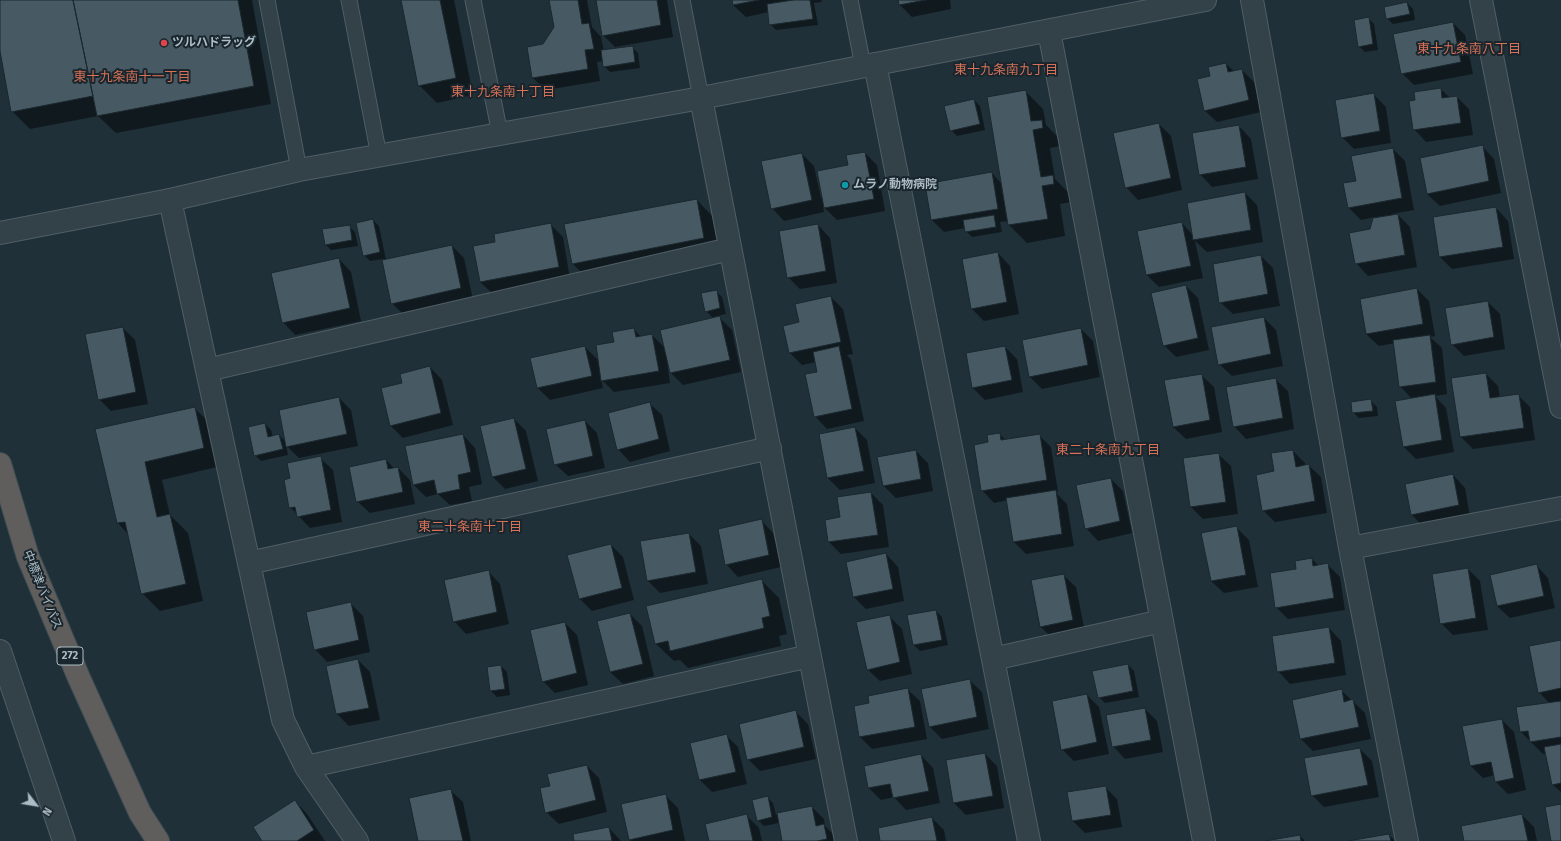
<!DOCTYPE html>
<meta charset="utf-8">
<style>
body{margin:0}
#map{position:relative;width:1561px;height:841px;overflow:hidden;background:#1f3038;font-family:"Fira Sans",sans-serif}
canvas{display:block}
.north{position:absolute;left:16px;top:785px;width:40px;height:40px;-webkit-text-stroke:3px #19262d;paint-order:stroke;rotate:121deg;font-size:11px;font-weight:700;line-height:16px;text-align:center;color:#adbcc5}
.north::after{content:'';display:block;margin:auto;width:14px;height:18px;background:#adbcc5;clip-path:polygon(50% 0,100% 100%,50% 72%,0 100%)}
</style>
<div id="map">
<canvas width="1561" height="841"></canvas>
<div class="north">N</div>
</div>
<script>
const c = document.querySelector('canvas').getContext('2d');
c.lineJoin = 'round';
function fillPath(path, color) { c.fillStyle = color; c.fill(path, 'evenodd'); }
const toPath = rows => new Path2D(rows.map(r => 'M' + r).join(''));
function stroke(path, color, width, dash) { c.strokeStyle = color; c.lineWidth = width; c.lineCap = dash ? 'butt' : 'round'; c.setLineDash(dash || []); c.stroke(path); }
function label(font, color, halo, rows, align = 'center') {
  c.font = font + ' "Fira Sans","Noto Sans JP",sans-serif'; c.lineWidth = 4; c.setLineDash([]); c.textBaseline = 'middle'; c.strokeStyle = halo; c.fillStyle = color; for (const [text, x, y, turn = 0] of rows) {
    c.save(); c.translate(x, y); c.rotate((+turn || 0) * Math.PI / 180); c.textAlign = isNaN(turn) ? turn : align; if (halo) c.strokeText(text, 0, 0); c.fillText(text, 0, 0); c.restore();
  }
}
const shadow = toPath([
 [0,0,252,0,271,104,116,133,98,116,30,129,12,111,0,45],
 [402,0,454,0,473,95,437,103,419,85],
 [550,0,587,0,592,27,601,37,604,51,632,47,638,53,640,68,610,72,604,66,603,61,597,62,600,81,546,90,533,78,528,48,544,45,555,27],
 [597,0,667,0,673,37,615,47,603,35],
 [733,0,821,0,822,2,814,3,818,25,776,30,770,24,769,12,746,17,733,5],
 [899,0,950,0,951,9,912,17,900,5],
 [1407,3,1413,9,1415,20,1393,24,1387,18],
 [1368,18,1374,24,1378,50,1365,52,1359,46],
 [1453,23,1465,35,1473,74,1414,85,1402,73],
 [1226,64,1234,71,1242,70,1254,82,1261,112,1217,122,1204,110,1211,76],
 [1441,89,1450,98,1457,97,1469,109,1473,135,1426,142,1414,129],
 [1025,91,1043,109,1046,125,1059,138,1060,146,1050,148,1055,179,1070,194,1071,202,1060,204,1065,236,1027,243,1009,225,1009,221,1000,222,1002,232,972,237,966,231,965,228,944,232,932,220,992,173,1002,184],
 [1373,94,1386,107,1391,143,1354,149,1342,137],
 [974,100,980,106,985,130,957,136,951,130],
 [1159,124,1171,136,1182,190,1138,200,1126,187],
 [1239,126,1251,139,1258,179,1212,187,1200,174],
 [1482,146,1494,159,1501,193,1440,206,1427,194],
 [1393,149,1405,161,1414,210,1392,214,1393,216,1398,215,1410,227,1417,267,1368,276,1356,263,1375,217,1361,220,1349,208,1345,184,1357,182],
 [865,153,877,165,885,211,837,220,823,206,824,212,784,221,772,208,802,154,814,166,821,198,823,197,849,166],
 [1245,193,1257,205,1263,242,1207,252,1195,241,1203,278,1159,287,1147,275,1182,223,1193,235],
 [697,200,714,218,722,255,590,281,573,264],
 [1496,208,1508,221,1514,259,1452,269,1440,257],
 [373,220,379,226,386,260,452,246,464,258,473,300,404,315,392,303,383,259,370,261,364,255],
 [551,225,563,237,570,279,493,294,480,282,496,242],
 [818,225,830,238,837,283,800,289,788,277],
 [349,226,355,232,358,246,331,250,325,244],
 [998,253,1010,266,1019,314,984,321,972,309],
 [1261,256,1273,268,1280,306,1233,314,1220,302],
 [339,259,351,272,361,321,295,335,283,322],
 [1186,286,1198,298,1209,350,1176,357,1164,345],
 [1417,289,1429,301,1435,336,1430,337,1442,348,1447,394,1435,396,1446,408,1454,452,1416,459,1404,447,1412,399,1400,386,1395,343,1379,346,1366,334],
 [716,291,722,297,726,314,713,317,714,319,720,318,732,330,741,372,683,385,671,373,668,362,667,362,670,383,614,392,601,379,603,388,550,400,538,388,531,359,585,347,599,361,615,343,634,329,641,337,652,335,665,348,714,319,706,311],
 [831,297,843,309,853,354,847,355,851,360,864,421,827,429,815,416,819,373,816,362,802,365,790,353,800,323],
 [1488,302,1500,314,1505,349,1464,356,1452,344],
 [1264,318,1276,330,1283,366,1232,376,1219,364],
 [123,328,135,340,148,404,111,411,99,399],
 [1081,329,1093,341,1100,377,1042,389,1030,377,1023,341],
 [1005,347,1017,359,1023,392,985,400,973,388],
 [430,367,442,380,453,425,403,438,391,426,403,384],
 [1486,374,1498,386,1500,398,1518,395,1530,407,1535,440,1473,449,1461,437,1452,379],
 [1201,375,1214,387,1222,432,1186,439,1173,427],
 [1275,379,1288,391,1294,429,1246,439,1234,426],
 [339,398,351,410,358,446,299,458,286,445,288,455,261,461,255,455,265,424,271,430,273,437,279,435,287,443],
 [1371,401,1377,407,1378,416,1359,418,1353,412],
 [649,403,662,415,670,451,630,462,618,449],
 [194,408,212,425,221,466,162,480,170,515,188,533,203,601,160,611,142,593,129,535,118,523,97,430],
 [514,419,526,431,538,481,505,489,493,477],
 [585,421,597,433,605,468,568,476,555,464],
 [855,428,867,440,875,483,840,490,828,478],
 [999,434,1006,440,1039,435,1051,447,1058,492,1056,493,1067,504,1074,546,1026,554,1014,542,1008,500,994,503,982,490,989,443],
 [463,435,475,448,482,484,469,487,472,501,450,505,438,494,426,497,414,485],
 [916,451,928,463,933,491,896,498,884,486,879,458],
 [1293,451,1305,463,1306,466,1308,465,1321,477,1327,513,1275,522,1263,510,1275,472],
 [1218,454,1231,466,1238,514,1203,519,1191,507,1184,459],
 [320,458,333,470,342,522,310,528,290,507,291,479],
 [386,460,395,469,398,468,410,480,415,504,370,513,357,501],
 [1453,475,1465,488,1470,517,1424,527,1412,515],
 [1111,479,1123,491,1132,533,1098,541,1086,528],
 [871,493,883,505,889,547,841,554,829,542,841,518],
 [761,520,773,533,781,567,738,577,726,564],
 [1237,528,1249,540,1258,587,1224,593,1211,581],
 [689,534,701,546,708,584,660,593,648,581,641,542],
 [611,545,623,557,634,600,592,611,580,599],
 [886,554,898,567,904,601,866,609,854,597,847,563],
 [1312,559,1319,566,1328,565,1340,577,1345,610,1288,619,1276,607,1297,570],
 [1536,565,1548,578,1555,608,1510,618,1497,606],
 [1468,569,1480,581,1488,630,1453,635,1441,623],
 [488,571,500,584,509,624,466,634,454,621],
 [1063,575,1076,587,1085,632,1053,639,1041,627],
 [761,580,779,598,787,634,779,636,781,646,688,668,680,660,674,661,656,644],
 [350,603,363,616,370,652,327,662,315,649],
 [936,611,942,617,948,645,920,651,914,645],
 [630,614,642,626,654,676,623,684,610,672],
 [889,616,902,629,912,674,880,681,867,669],
 [565,623,577,635,588,685,555,693,543,681],
 [1329,628,1341,641,1346,675,1290,684,1278,671],
 [1561,641,1561,792,1553,785,1547,753,1543,754,1521,732,1550,704,1539,692],
 [358,660,370,672,380,720,349,726,337,714,327,667],
 [1128,665,1134,671,1139,697,1105,703,1099,697],
 [501,666,507,672,510,695,497,697,491,691],
 [969,680,982,692,989,729,942,739,930,727],
 [907,689,920,701,927,739,872,749,860,737,870,704],
 [1341,690,1365,713,1371,739,1313,751,1301,739,1293,700],
 [1087,695,1099,707,1109,754,1074,761,1062,749],
 [1145,709,1157,721,1163,752,1125,759,1113,746],
 [795,711,808,724,816,759,760,771,748,759],
 [1502,720,1514,732,1526,790,1508,794,1496,782,1495,775,1483,778,1471,766],
 [726,735,738,747,747,784,712,792,700,780],
 [1360,749,1372,761,1379,797,1324,807,1312,795],
 [985,754,997,766,1004,808,966,815,954,803],
 [921,755,933,768,940,803,906,810,894,797,881,800,869,788],
 [587,766,599,778,607,812,559,824,546,812,551,786],
 [1105,787,1117,799,1122,827,1085,833,1073,821],
 [450,790,463,802,471,841,419,841],
 [665,795,678,808,685,841,631,841,630,840],
 [767,797,773,803,776,815,812,807,824,819,825,826,836,837,837,841,783,841,779,823,764,826,758,820],
 [295,801,307,814,325,841,263,841],
 [1522,815,1534,827,1537,841,1465,841],
 [747,816,759,828,762,841,710,841],
 [932,818,944,830,946,841,881,841],
 [609,828,621,841,575,841],
 [1389,835,1395,841,1354,841],
 [1300,836,1305,841,1271,841]
]);
const building = toPath([
 [0,0,73,0,93,96,11,112,0,51,0,0],
 [73,0,238,0,254,86,97,116,73,0],
 [401,0,440,0,456,78,418,86,401,0],
 [549,0,578,0,582,24,589,23,594,49,585,50,588,69,532,78,527,47,543,44,554,27,549,0],
 [596,0,657,0,661,25,602,36,596,0],
 [732,0,759,0,733,5,732,0],
 [793,0,810,0,813,19,769,25,767,4,793,0],
 [898,0,926,0,899,5,898,0],
 [1407,2,1410,14,1386,19,1384,7,1407,2],
 [1369,17,1373,44,1358,47,1354,20,1369,17],
 [1453,22,1461,62,1401,74,1393,34,1453,22],
 [633,46,635,62,603,67,601,50,633,46],
 [1226,63,1228,72,1242,69,1249,100,1204,111,1197,79,1210,76,1208,67,1226,63],
 [1441,88,1442,98,1457,96,1461,123,1413,130,1409,101,1415,100,1414,92,1441,88],
 [1026,90,1031,121,1042,120,1043,128,1033,130,1041,177,1053,175,1054,184,1042,186,1048,219,1008,225,987,97,1026,90],
 [1374,93,1380,131,1341,138,1335,100,1374,93],
 [974,99,980,124,950,131,944,106,974,99],
 [1159,123,1171,178,1125,188,1113,133,1159,123],
 [1239,125,1246,167,1199,175,1192,133,1239,125],
 [1483,145,1489,181,1427,194,1420,158,1483,145],
 [1393,148,1402,198,1348,208,1343,183,1356,181,1351,156,1393,148],
 [865,152,874,199,824,208,817,171,848,165,846,155,865,152],
 [802,153,812,200,771,209,761,161,802,153],
 [992,172,998,209,931,220,925,184,992,172],
 [1245,192,1251,230,1193,240,1187,203,1245,192],
 [697,199,704,238,572,264,564,224,697,199],
 [1496,207,1503,247,1439,257,1433,217,1496,207],
 [1398,214,1405,255,1355,264,1349,233,1370,229,1373,218,1398,214],
 [994,215,996,227,965,232,963,220,994,215],
 [373,219,380,252,363,256,356,223,373,219],
 [1182,222,1191,266,1146,275,1137,231,1182,222],
 [551,223,559,267,480,282,473,246,495,242,494,234,551,223],
 [818,224,826,271,787,278,779,231,818,224],
 [350,225,352,240,325,245,322,229,350,225],
 [452,245,461,288,391,304,382,260,452,245],
 [998,252,1007,302,971,309,962,259,998,252],
 [1261,255,1268,294,1219,303,1213,264,1261,255],
 [339,258,350,308,282,323,271,273,339,258],
 [1186,285,1198,338,1163,346,1151,293,1186,285],
 [1417,288,1423,324,1366,334,1360,299,1417,288],
 [717,290,720,308,705,312,701,293,717,290],
 [831,296,841,342,789,353,783,326,799,322,795,304,831,296],
 [1488,301,1494,337,1451,345,1445,308,1488,301],
 [720,316,730,360,670,373,660,330,720,316],
 [1264,317,1271,354,1218,365,1211,327,1264,317],
 [123,327,136,392,98,400,85,334,123,327],
 [634,328,636,337,652,334,659,371,601,381,596,345,614,342,612,332,634,328],
 [1081,328,1088,365,1029,377,1022,340,1081,328],
 [1430,335,1436,382,1399,387,1393,340,1430,335],
 [585,346,592,376,537,388,530,358,585,346],
 [839,346,852,409,814,417,805,374,817,372,813,352,839,346],
 [1005,346,1012,380,972,388,966,353,1005,346],
 [430,366,441,413,390,426,381,388,402,383,400,374,430,366],
 [1486,373,1490,398,1519,394,1524,428,1460,437,1451,378,1486,373],
 [1202,374,1210,420,1173,427,1164,380,1202,374],
 [1276,378,1283,418,1233,427,1226,387,1276,378],
 [1435,394,1442,440,1403,447,1395,401,1435,394],
 [339,397,347,434,286,447,279,410,339,397],
 [1371,399,1373,411,1352,413,1351,402,1371,399],
 [650,402,659,439,617,450,608,413,650,402],
 [195,407,204,448,145,462,157,517,170,514,186,584,141,594,125,522,117,523,95,429,195,407],
 [514,418,526,469,492,477,480,426,514,418],
 [585,420,593,456,554,465,546,429,585,420],
 [265,423,268,437,279,434,283,449,254,456,248,427,265,423],
 [855,427,864,471,827,478,819,434,855,427],
 [1000,433,1001,440,1040,434,1047,480,981,491,974,445,988,442,987,435,1000,433],
 [463,434,471,472,458,475,460,489,437,494,434,480,413,485,405,446,463,434],
 [916,450,921,479,883,486,877,457,916,450],
 [1293,450,1296,467,1309,464,1315,501,1262,511,1256,475,1274,471,1271,453,1293,450],
 [1219,453,1226,502,1190,507,1183,458,1219,453],
 [321,456,331,510,297,517,295,507,289,508,284,480,290,478,287,463,321,456],
 [386,459,388,469,398,467,403,492,356,502,349,467,386,459],
 [1453,474,1459,505,1411,515,1405,484,1453,474],
 [1111,478,1120,521,1085,529,1076,485,1111,478],
 [1056,490,1062,534,1013,542,1006,498,1056,490],
 [871,492,878,535,828,542,825,520,840,517,837,497,871,492],
 [762,519,769,555,725,565,718,529,762,519],
 [1237,526,1246,575,1211,581,1201,533,1237,526],
 [689,533,696,572,647,581,640,541,689,533],
 [611,544,622,588,579,599,567,555,611,544],
 [886,553,893,589,853,597,846,562,886,553],
 [1312,558,1313,566,1328,563,1334,598,1275,608,1270,573,1296,569,1295,561,1312,558],
 [1537,564,1544,596,1497,606,1490,575,1537,564],
 [1468,568,1476,618,1440,624,1432,574,1468,568],
 [489,570,497,612,453,622,444,580,489,570],
 [1064,574,1073,620,1040,627,1031,580,1064,574],
 [762,579,770,616,762,618,764,628,670,651,668,641,655,644,646,606,762,579],
 [351,602,359,640,314,650,306,612,351,602],
 [936,610,942,640,913,645,907,615,936,610],
 [630,613,643,664,610,672,597,621,630,613],
 [890,615,900,662,867,670,856,622,890,615],
 [565,622,577,673,542,682,530,630,565,622],
 [1329,627,1335,663,1277,672,1272,636,1329,627],
 [1561,640,1561,688,1538,693,1529,646,1561,640],
 [358,659,369,708,336,714,326,666,358,659],
 [1128,664,1133,691,1098,698,1092,671,1128,664],
 [501,665,505,689,490,691,487,667,501,665],
 [970,679,977,717,929,727,921,689,970,679],
 [908,688,915,727,859,737,854,706,869,703,868,696,908,688],
 [1342,689,1344,702,1353,699,1359,727,1300,739,1292,700,1342,689],
 [1087,694,1097,742,1061,750,1052,701,1087,694],
 [1561,701,1561,737,1530,742,1528,731,1520,732,1516,707,1561,701],
 [1145,708,1151,740,1112,747,1106,715,1145,708],
 [796,710,804,747,747,760,739,724,796,710],
 [1502,719,1514,778,1495,782,1491,762,1470,766,1462,726,1502,719],
 [727,734,736,772,699,780,690,743,727,734],
 [1561,744,1561,783,1552,785,1544,747,1561,744],
 [1360,748,1368,785,1311,796,1304,758,1360,748],
 [985,753,993,796,953,803,946,760,985,753],
 [921,754,929,791,893,798,890,784,868,788,864,766,921,754],
 [587,765,596,800,545,813,540,788,550,786,547,774,587,765],
 [1106,786,1111,815,1072,821,1067,792,1106,786],
 [451,789,463,841,418,841,409,798,451,789],
 [666,794,673,830,629,840,621,804,666,794],
 [768,796,772,817,757,821,752,800,768,796],
 [295,800,314,830,297,841,262,841,253,827,295,800],
 [1561,804,1561,841,1551,841,1545,807,1561,804],
 [812,806,816,826,824,824,827,839,817,841,782,841,777,813,812,806],
 [747,814,753,841,709,841,705,824,747,814],
 [1522,814,1528,841,1464,841,1461,826,1522,814],
 [932,817,937,841,880,841,878,828,932,817],
 [609,827,612,841,574,841,573,834,609,827],
 [1389,834,1391,841,1348,841,1389,834],
 [1300,835,1301,841,1265,841,1300,835]
]);
const service = toPath([
 [267,0,299,170],
 [349,0,379,156],
 [473,0,500,134],
 [682,0,701,98],
 [850,0,863,66]
]);
const minor = toPath([
 [1252,0,1350,548,1407,841],
 [1481,0,1561,407],
 [1049,31,1204,841],
 [875,64,1029,841],
 [701,98,846,841],
 [170,200,283,720,306,767,357,841],
 [207,370,730,249],
 [1350,548,1561,508],
 [249,563,770,448],
 [993,659,1162,621],
 [306,767,810,656]
]);
const tertiary = toPath([
 [0,233,170,200,299,170,701,98,1205,0],
 [0,651,64,841]
]);
const trunk = toPath([
 [0,464,28,557,79,678,140,813,158,841]
]);
const markers = [
 [164,43,4,"#e0444e"],
 [845,185,4,"#0f9aa8"]
];
const shields = [
 [70,656,26]
];
const shieldNames = [
 ["272",70,656]
];
const poiNames = [
 ["ツルハドラッグ",172,43],
 ["ムラノ動物病院",853,185]
];
const streetNames = [
 ["中標津バイパス",42,590,68]
];
const neighbourhoodNames = [
 ["東十九条南八丁目",1469,49],
 ["東十九条南九丁目",1006,70],
 ["東十九条南十一丁目",132,77],
 ["東十九条南十丁目",503,92],
 ["東二十条南九丁目",1108,450],
 ["東二十条南十丁目",470,527]
];
fillPath(shadow, '#0007');
fillPath(building, '#475a64');
stroke(building, '#1b282f', 1);
stroke(service, '#505f66', 17);
stroke(minor, '#505f66', 24);
stroke(tertiary, '#505f66', 24);
stroke(trunk, '#3e4c53', 24);
stroke(service, '#334148', 15);
stroke(minor, '#334148', 22);
stroke(tertiary, '#334148', 22);
stroke(trunk, '#605e5c', 22);
for (const [x, y, r, color] of markers) { const dot = new Path2D(); dot.arc(x, y, r, 0, 2 * Math.PI); c.fillStyle = color; c.fill(dot); stroke(dot, '#19262d', 1.5); }
for (const [x, y, w] of shields) { const box = new Path2D(); box.roundRect(x - w / 2, y - 9, w, 18, 3); c.fillStyle = '#19262d'; c.fill(box); stroke(box, '#adbcc5', 1); }
label('bold 11px', '#adbcc5', null, shieldNames);
label('bold 12px', '#adbcc5', '#19262d', poiNames, 'left');
label('12px', '#adbcc5', '#19262d', streetNames);
label('13px', '#d67057', '#19262d', neighbourhoodNames);
</script>
